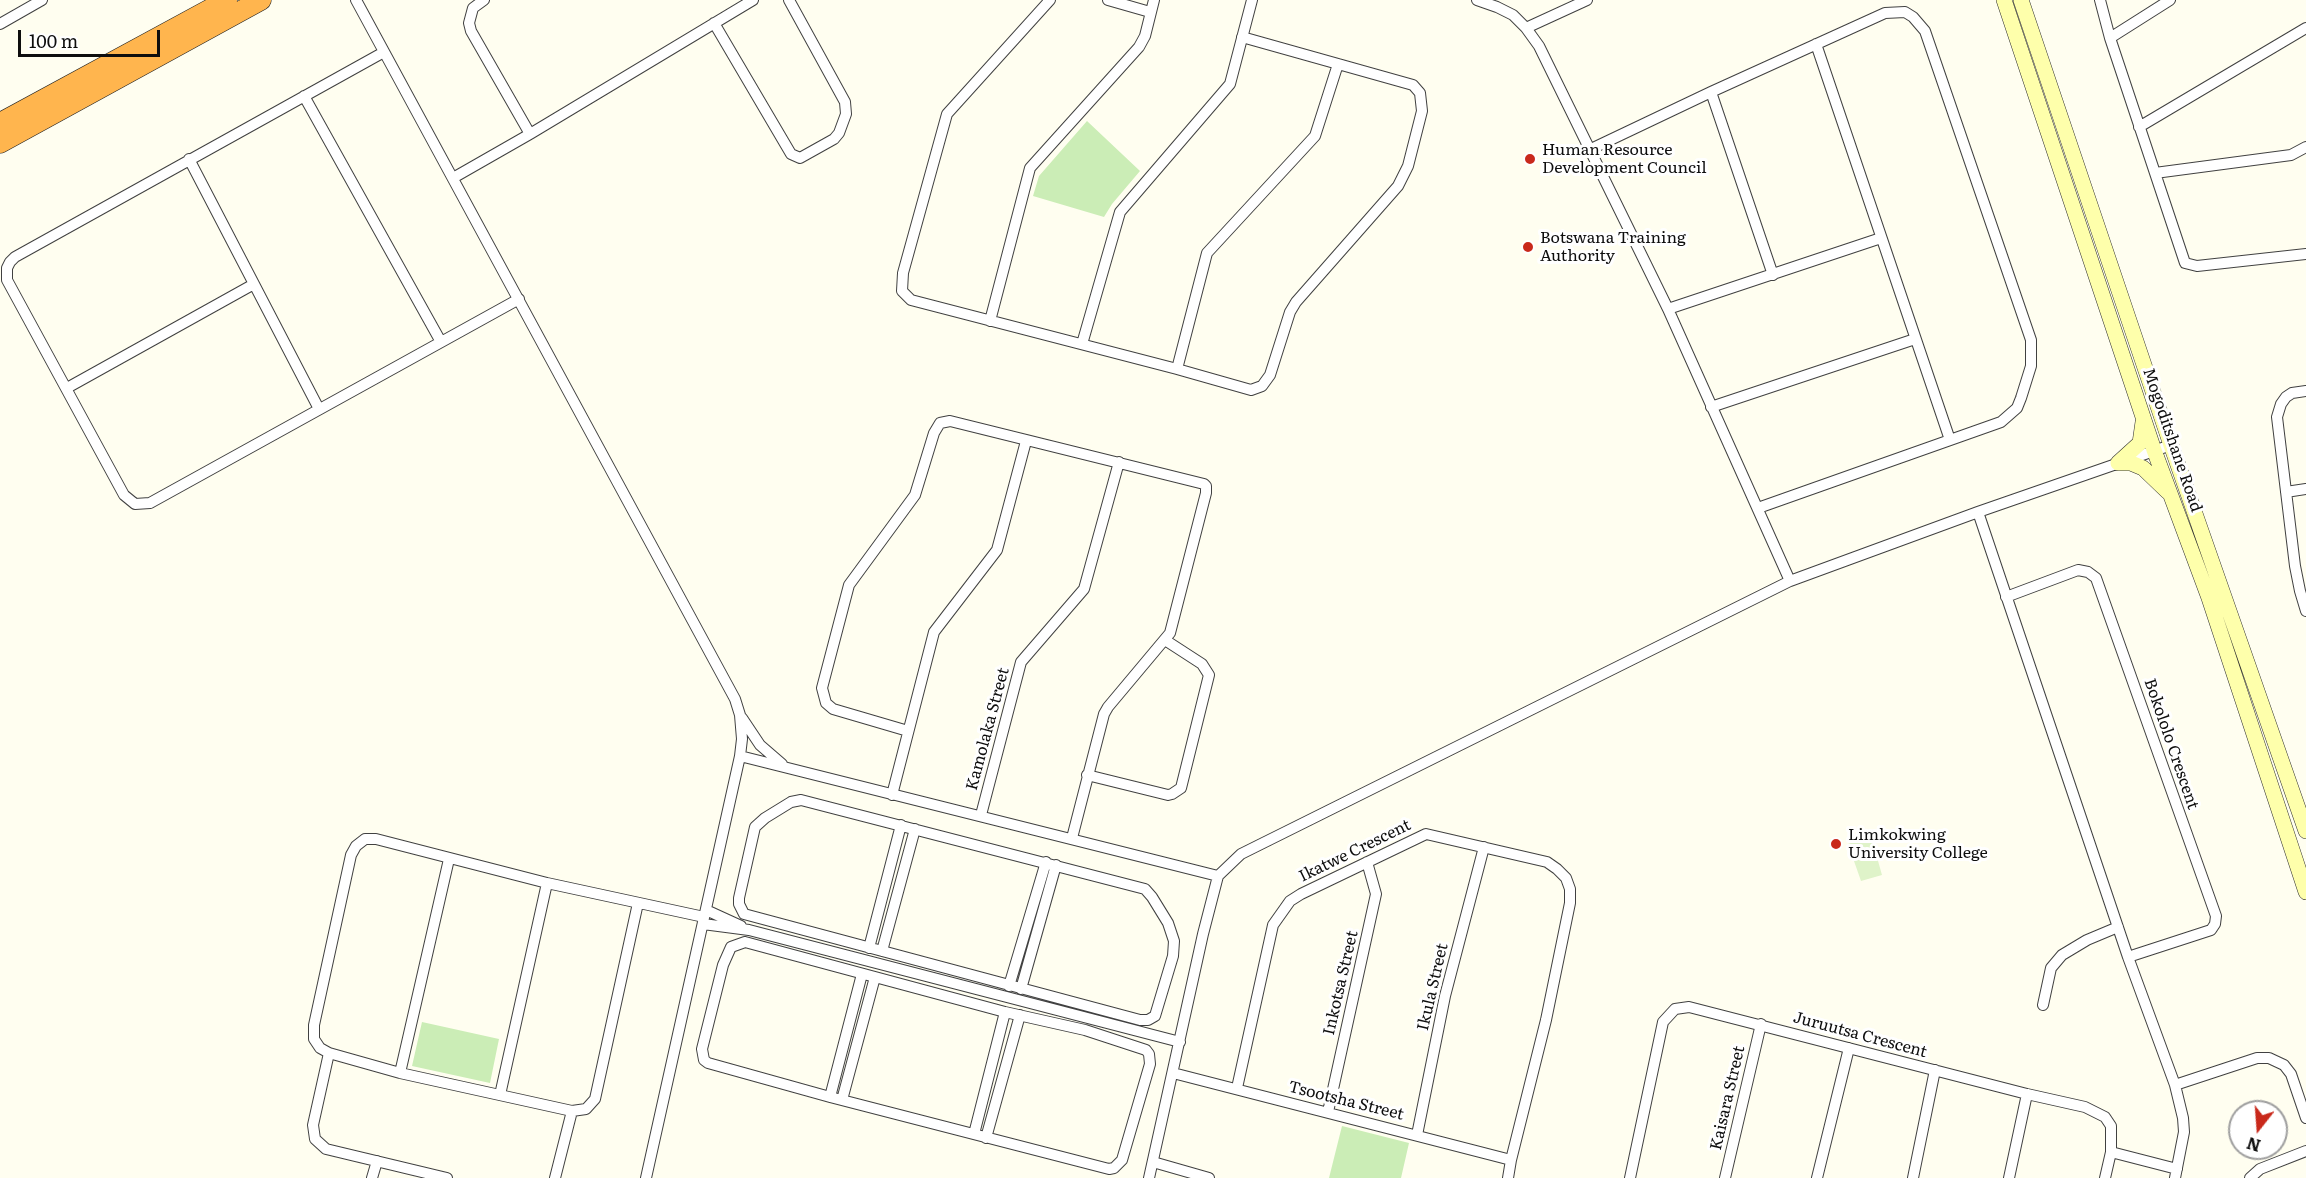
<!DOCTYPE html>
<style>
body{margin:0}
#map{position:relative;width:2306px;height:1178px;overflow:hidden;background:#fffef0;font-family:Literata,serif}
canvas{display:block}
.north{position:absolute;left:2228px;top:1100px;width:60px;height:60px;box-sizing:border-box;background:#fff;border:2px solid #9f9f9f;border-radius:50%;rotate:197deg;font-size:16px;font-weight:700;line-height:24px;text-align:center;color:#0e0e0e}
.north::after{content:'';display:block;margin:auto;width:21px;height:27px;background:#c9291b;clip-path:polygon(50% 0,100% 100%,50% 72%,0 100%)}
.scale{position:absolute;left:18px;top:30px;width:142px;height:27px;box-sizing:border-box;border:3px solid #0e0e0e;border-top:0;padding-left:8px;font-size:18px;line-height:21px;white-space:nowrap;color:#0e0e0e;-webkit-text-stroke:4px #fff;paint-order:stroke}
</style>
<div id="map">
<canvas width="2306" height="1178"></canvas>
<div class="north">N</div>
<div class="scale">100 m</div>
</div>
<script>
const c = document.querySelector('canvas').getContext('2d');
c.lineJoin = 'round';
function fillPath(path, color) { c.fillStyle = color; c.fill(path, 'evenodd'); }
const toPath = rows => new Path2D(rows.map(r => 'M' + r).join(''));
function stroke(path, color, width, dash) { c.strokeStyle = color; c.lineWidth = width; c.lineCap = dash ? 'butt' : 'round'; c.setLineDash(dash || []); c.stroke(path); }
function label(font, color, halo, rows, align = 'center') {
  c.font = font + ' Literata,serif'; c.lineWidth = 6; c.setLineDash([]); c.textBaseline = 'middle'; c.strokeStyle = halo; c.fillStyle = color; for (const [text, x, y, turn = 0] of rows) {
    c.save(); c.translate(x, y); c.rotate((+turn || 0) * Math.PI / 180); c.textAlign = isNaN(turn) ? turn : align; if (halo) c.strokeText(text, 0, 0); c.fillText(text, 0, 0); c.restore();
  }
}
const green = toPath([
 [1087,121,1140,171,1112,204,1104,217,1033,196,1039,176],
 [422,1022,499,1039,490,1083,412,1066],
 [1342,1126,1409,1143,1401,1178,1329,1178]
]);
const pitch = toPath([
 [1871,836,1882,875,1861,881,1848,844]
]);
const street = toPath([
 [356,0,735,699,740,715,742,739,740,756,646,1178],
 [484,0,473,8,469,23,471,31,530,134],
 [1050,0,947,114,903,273,902,291,911,300,1177,369,1251,390,1262,386,1270,375,1290,312,1296,302,1398,186,1408,166,1422,111,1420,93,1413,85,1242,37],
 [1108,0,1150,12],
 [1477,0,1497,7,1513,15,1526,28,1539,46,1668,309,1790,581],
 [2100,0,2110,38,2185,263,2197,266,2306,254],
 [714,23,791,154,800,158,834,139,839,133,846,114,845,102,789,0],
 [0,24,42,0],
 [1526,28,1587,0],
 [2110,38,2170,0],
 [1816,44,1950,440],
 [384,52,15,257,10,262,7,268,7,280,124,495,135,504,150,503,519,299],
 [1711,92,1773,275],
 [304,96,441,342],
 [2139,127,2306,28],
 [1589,150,1711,92,1885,13,1905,12,1913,17,1925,31,2031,340,2031,366,2021,398,2017,408,2001,422,1758,508],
 [189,159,319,409],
 [2155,173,2291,155,2306,147],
 [453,178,530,134,753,0],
 [1668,309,1881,238],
 [990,321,1030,168,1139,47,1145,36,1154,0],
 [1082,344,1120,212,1230,84,1252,0],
 [1177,369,1207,253,1315,136,1338,64],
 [67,388,254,284],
 [2306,391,2292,393,2286,397,2281,404,2277,417,2295,566,2300,591,2306,611],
 [1711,407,1915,339],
 [2286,492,2306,489],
 [1978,512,2128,957,2175,1085,2183,1118,2184,1132,2175,1178],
 [2006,597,2078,570,2088,572,2096,578,2216,916,2215,924,2211,930,2128,957],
 [742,718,760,745,782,764],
 [908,731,833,709,826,703,822,688,849,585,915,495,934,433,940,423,950,421,1204,484,1206,486,1206,493,1170,633,1108,707,1104,714,1072,838],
 [740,756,1218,876],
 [1087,775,1168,795,1172,794,1181,788,1209,675,1202,664,1165,640],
 [892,795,934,632,997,550,1026,441],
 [801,800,1145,889,1152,897,1168,923,1174,941,1173,956,1155,1016,1148,1020,1140,1020,744,914,739,904,739,898,755,827,765,818,791,802,801,800],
 [981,815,1021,662,1084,589,1119,462],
 [638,903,595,1099,586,1109,572,1111,400,1073,329,1053,320,1048,314,1039,314,1025,351,855,356,846,365,839,376,839,547,883,704,917],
 [706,910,741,926],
 [703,924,749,930,1180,1042],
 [745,942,1005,1012,1085,1030,1146,1050,1149,1054,1150,1064,1122,1160,1114,1168,1109,1169,830,1097,708,1063,704,1060,702,1049,723,965,731,947,745,942],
 [869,948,901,825],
 [882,951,915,829],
 [1009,986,1046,862],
 [1021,989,1056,865],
 [2043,1005,2051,968,2062,955,2087,940,2118,927],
 [329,1053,313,1125,315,1139,326,1149,447,1178],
 [400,1073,449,859],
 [1173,1073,1511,1160],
 [2175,1085,2257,1058,2269,1058,2284,1065,2291,1074,2306,1118],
 [1237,1088,1273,925,1290,901,1301,894,1426,834,1547,862,1557,869,1566,878,1570,889,1570,903,1546,1020,1511,1160,1508,1178],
 [500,1095,547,883],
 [830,1097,862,974],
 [842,1100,875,977],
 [1328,1112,1376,894,1367,862],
 [974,1134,1005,1012],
 [1417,1135,1445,996,1484,847],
 [986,1138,1020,1015],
 [1153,1162,1209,1178],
 [372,1178,377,1161],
 [555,1178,572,1111],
 [1149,1178,1203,934,1218,876,1241,854,1790,581,1978,512,2171,445],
 [1630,1178,1663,1022,1675,1009,1689,1007,2027,1094,2085,1107,2105,1117,2111,1126,2111,1152,2177,1169],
 [1725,1178,1761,1024],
 [1817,1178,1849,1048],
 [1913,1178,1935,1070],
 [2009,1178,2027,1094],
 [2105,1178,2111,1152],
 [2250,1178,2260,1169,2306,1151]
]);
const secondary = toPath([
 [2004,0,2154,450,2209,598,2306,892],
 [2021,0,2171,445,2306,831],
 [2118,463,2131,463,2143,468,2168,492],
 [2118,463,2140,443,2143,422]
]);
const highway = toPath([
 [0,123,227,0],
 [0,143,261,0]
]);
const markers = [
 [1530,159,6,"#c9291b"],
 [1528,247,6,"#c9291b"],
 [1836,844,6,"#c9291b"]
];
const poiNames = [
 ["Human Resource",1542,150],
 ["Development Council",1542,168],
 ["Botswana Training",1540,238],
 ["Authority",1540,256],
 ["Limkokwing",1848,835],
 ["University College",1848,853]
];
const streetNames = [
 ["Mogoditshane Road",2172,440,71],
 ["Kamolaka Street",988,729,-75],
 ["Bokololo Crescent",2171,744,71],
 ["Ikatwe Crescent",1355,851,-26],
 ["Inkotsa Street",1341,983,-77],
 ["Ikula Street",1433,987,-77],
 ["Juruutsa Crescent",1860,1035,15],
 ["Kaisara Street",1728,1098,-77],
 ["Tsootsha Street",1346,1101,14]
];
fillPath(green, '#cbedb6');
fillPath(pitch, '#dff3c9');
stroke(street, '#414141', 12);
stroke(secondary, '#303030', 16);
stroke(highway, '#1f1f1f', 21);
stroke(street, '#fff', 10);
stroke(secondary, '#feffab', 15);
stroke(highway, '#ffb54e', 20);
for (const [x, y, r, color] of markers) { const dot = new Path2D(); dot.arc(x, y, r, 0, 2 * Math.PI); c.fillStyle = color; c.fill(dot); stroke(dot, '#fff', 2); }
label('16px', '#0e0e0e', '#fff', poiNames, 'left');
label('16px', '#0e0e0e', '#fff', streetNames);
</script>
